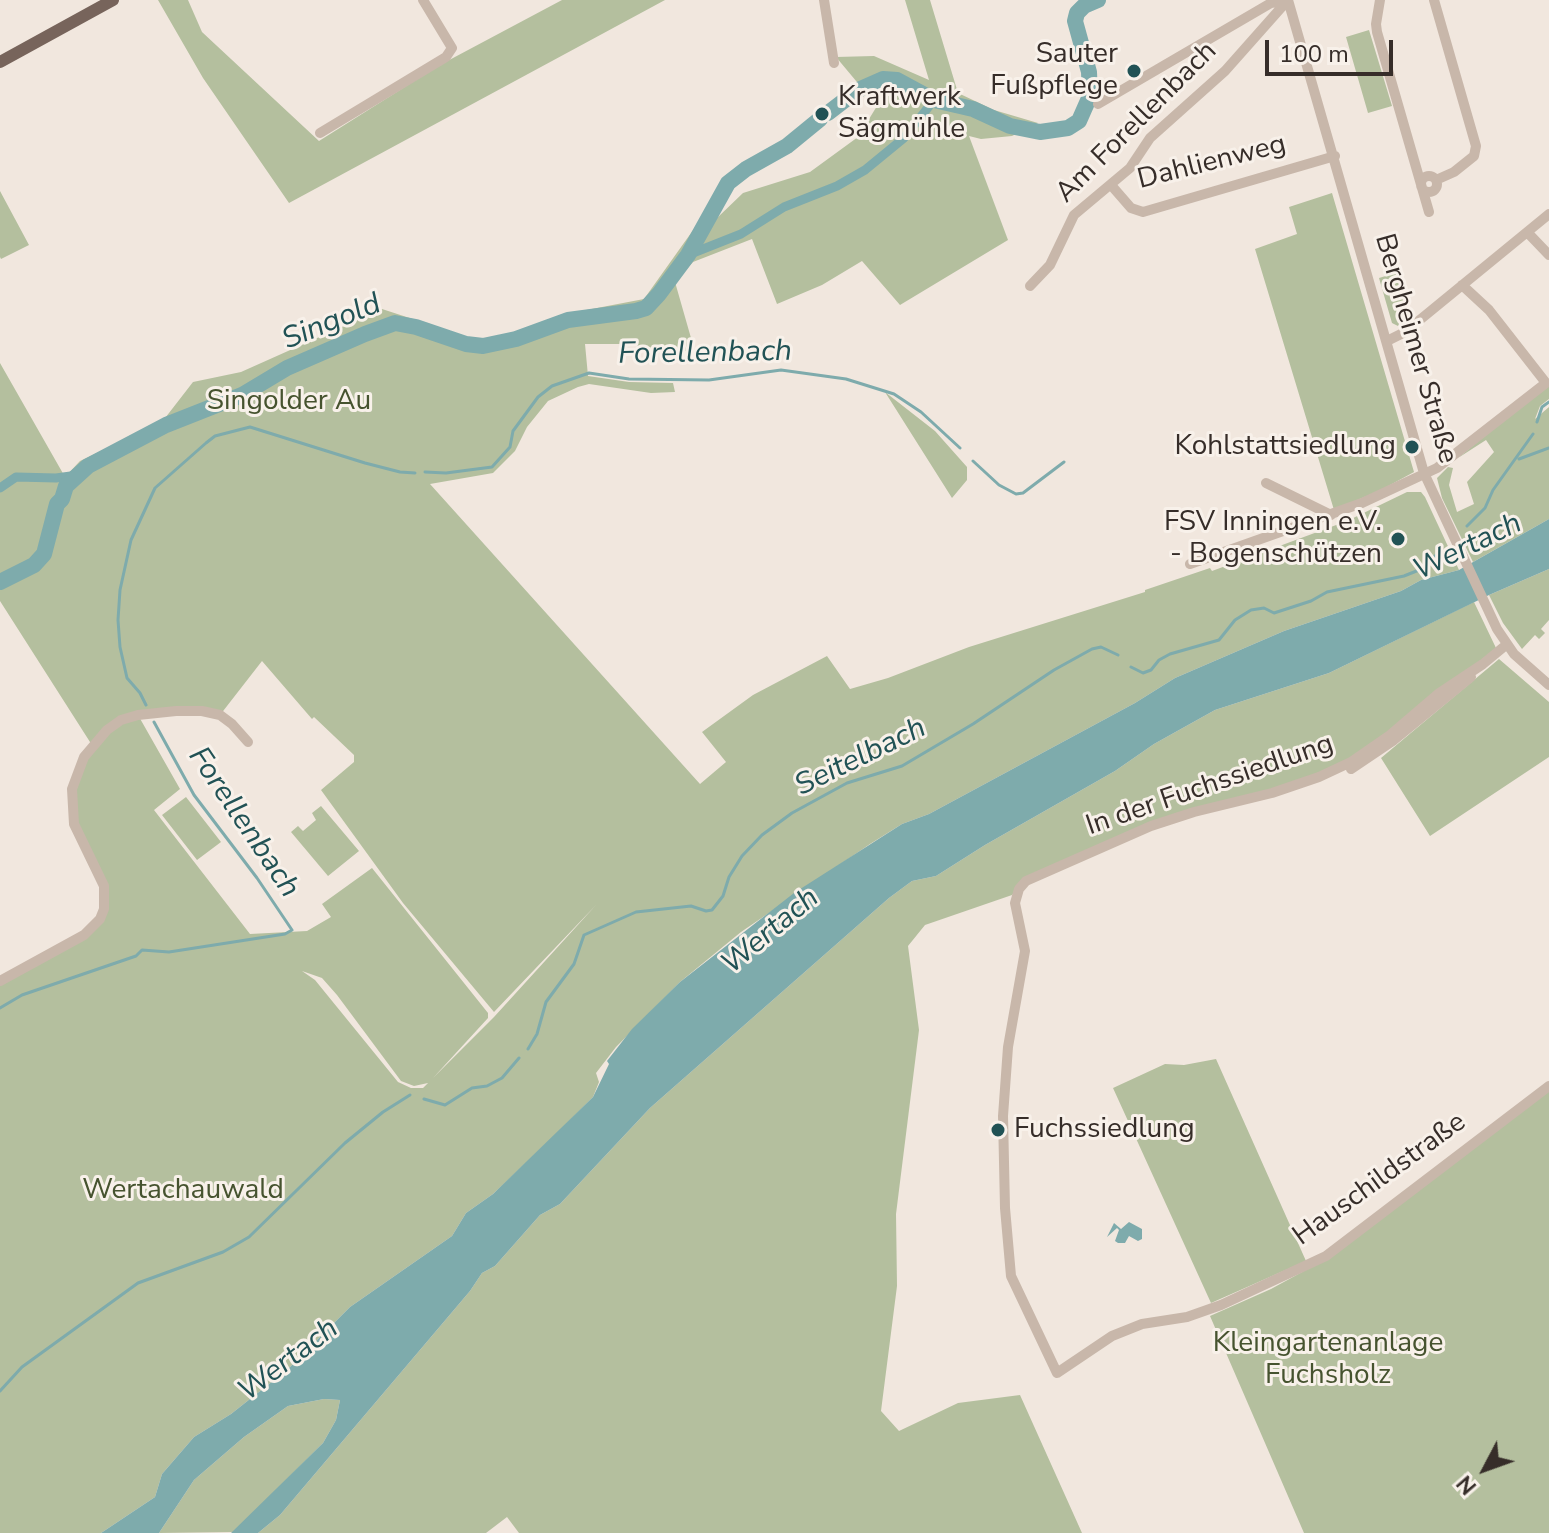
<!DOCTYPE html>
<meta charset="utf-8">
<style>
body{margin:0}
#map{position:relative;width:1549px;height:1533px;overflow:hidden;background:#f1e7de;font-family:"Nunito Sans",sans-serif}
canvas{display:block}
.north{position:absolute;left:1445px;top:1429px;width:80px;height:80px;-webkit-text-stroke:6px #f8f1ea;paint-order:stroke;rotate:229deg;font-size:22px;font-weight:700;line-height:32px;text-align:center;color:#362d29}
.north::after{content:'';display:block;margin:auto;width:28px;height:36px;background:#362d29;clip-path:polygon(50% 0,100% 100%,50% 72%,0 100%)}
.scale{position:absolute;left:1265px;top:40px;width:128px;height:36px;box-sizing:border-box;border:4px solid #362d29;border-top:0;padding-left:10px;font-size:24px;line-height:28px;white-space:nowrap;color:#362d29;-webkit-text-stroke:6px #f8f1ea;paint-order:stroke}
</style>
<div id="map">
<canvas width="1549" height="1533"></canvas>
<div class="north">N</div>
<div class="scale">100 m</div>
</div>
<script>
const c = document.querySelector('canvas').getContext('2d');
c.lineJoin = 'round';
function fillPath(path, color) { c.fillStyle = color; c.fill(path, 'evenodd'); }
const toPath = rows => new Path2D(rows.map(r => 'M' + r).join(''));
function stroke(path, color, width, dash) { c.strokeStyle = color; c.lineWidth = width; c.lineCap = dash ? 'butt' : 'round'; c.setLineDash(dash || []); c.stroke(path); }
function label(font, color, halo, rows, align = 'center') {
  c.font = font + ' "Nunito Sans",sans-serif'; c.lineWidth = 6; c.setLineDash([]); c.textBaseline = 'middle'; c.strokeStyle = halo; c.fillStyle = color; for (const [text, x, y, turn = 0] of rows) {
    c.save(); c.translate(x, y); c.rotate((+turn || 0) * Math.PI / 180); c.textAlign = isNaN(turn) ? turn : align; if (halo) c.strokeText(text, 0, 0); c.fillText(text, 0, 0); c.restore();
  }
}
const green = toPath([
 [158,0,188,0,202,32,319,141,438,66,562,0,665,0,289,203,203,78],
 [905,0,930,0,958,93,994,110,1038,123,1012,136,981,139,969,136,1008,240,900,305,862,261,822,285,777,304,752,239,693,262,675,282,695,352,619,344,585,344,588,376,629,382,673,383,675,392,651,393,589,384,578,387,548,401,527,427,515,451,493,473,430,484,700,784,726,762,702,732,753,695,827,656,850,689,888,678,969,647,1145,592,1145,590,1210,568,1212,571,1347,521,1407,492,1421,492,1425,497,1459,570,1421,580,1401,591,1284,631,1175,678,1135,703,929,814,902,824,870,844,741,932,680,982,616,1047,596,1073,599,1082,593,1097,547,1143,493,1194,466,1213,452,1236,350,1307,288,1369,231,1414,194,1437,162,1474,155,1497,101,1533,0,1533,0,984,85,937,107,898,82,839,74,808,79,775,95,746,90,742,0,601,0,363,65,477,80,461,162,422,193,382,241,372,382,309,474,339,509,336,576,312,644,299,706,212,717,218,743,193,810,172,858,137,877,106,836,57,874,56,929,80],
 [262,661,312,719,314,717,354,755,354,762,321,790,403,903,494,1012,596,905,494,1017,433,1078,488,1018,488,1013,372,868,322,904,331,917,307,931,250,934,154,810,180,789,138,715,220,715],
 [302,971,322,978,337,995,401,1081,414,1086,428,1083,423,1088,411,1088,398,1082,315,980],
 [1369,30,1392,106,1368,113,1346,37],
 [0,191,29,245,1,259,0,257],
 [1332,193,1414,472,1381,490,1334,510,1255,249,1297,234,1289,207],
 [1399,272,1411,321,1398,326,1392,323,1379,278],
 [1549,383,1549,399,1540,406,1535,419,1549,407,1549,519,1473,562,1442,498,1437,478,1448,467,1453,468,1449,485,1457,512,1474,504,1467,482,1494,452,1486,440,1458,458],
 [885,392,935,431,967,467,967,480,952,498],
 [1549,569,1549,620,1541,629,1545,633,1539,639,1535,635,1522,649,1503,623,1489,595],
 [1474,602,1496,648,1390,734,1319,777,1195,811,1019,888,1012,895,925,925,908,946,919,1030,896,1214,897,1286,881,1411,899,1431,958,1403,1020,1395,1082,1533,519,1533,507,1517,486,1533,258,1533,280,1515,470,1291,482,1273,495,1266,540,1215,560,1204,650,1108,889,898,912,881,936,876,985,845,1115,771,1154,744,1215,710,1329,673],
 [1499,659,1549,702,1549,757,1430,836,1381,758],
 [186,797,221,842,197,860,162,815],
 [321,806,359,851,328,876,291,832,298,826,303,831,316,820,312,813],
 [1216,1059,1306,1261,1211,1303,1113,1088,1165,1064,1184,1065],
 [1549,1090,1549,1533,1304,1533,1210,1316,1271,1289,1335,1254],
 [324,1399,340,1400,336,1420,323,1443,234,1532,159,1533,194,1480,244,1437,288,1406]
]);
const water = toPath([
 [1549,519,1549,569,1489,595,1329,673,1215,710,1154,744,1115,771,985,845,936,876,912,881,889,898,650,1108,560,1204,540,1215,495,1266,482,1273,470,1291,280,1515,258,1533,231,1533,323,1443,336,1420,340,1400,324,1399,288,1406,244,1437,194,1480,159,1533,101,1533,155,1497,162,1474,194,1437,231,1414,288,1369,350,1307,452,1236,466,1213,493,1194,593,1097,609,1064,607,1061,632,1029,680,982,794,893,902,824,929,814,1135,703,1175,678,1284,631,1401,591,1421,580,1459,570],
 [1129,1222,1142,1229,1142,1239,1138,1241,1129,1236,1125,1243,1118,1243,1115,1241,1119,1230,1117,1228,1107,1237,1114,1223,1121,1229]
]);
const stream = toPath([
 [1537,422,1542,407,1549,402],
 [1519,459,1549,448],
 [973,461,999,485,1016,494,1023,493,1064,462],
 [425,472,446,473,492,467,510,447,513,431,538,397,552,386,589,373,629,379,709,380,781,370,846,379,894,394,921,412,960,448],
 [1467,526,1485,508,1493,490,1533,434],
 [1131,667,1143,673,1151,670,1159,660,1170,654,1219,640,1235,620,1251,610,1264,608,1274,613,1311,601,1327,592,1404,576,1419,570,1441,551],
 [146,705,140,693,127,678,120,647,118,620,120,590,131,540,155,488,206,443,215,436,250,427,365,463,400,472,415,473],
 [0,1008,22,995,136,956,142,950,169,952,285,934,292,930,257,878,194,795,154,722],
 [528,1049,537,1034,546,1002,574,964,584,935,636,912,691,906,706,911,712,910,723,896,729,877,742,856,762,835,792,813,847,783,902,766,973,724,1054,670,1092,649,1101,647,1118,655],
 [424,1099,445,1105,472,1088,487,1086,502,1078,519,1058],
 [0,1391,22,1367,138,1283,223,1252,249,1237,345,1143,383,1112,410,1095]
]);
const canal = toPath([
 [688,255,741,234,784,207,837,186,865,170,904,138,934,100],
 [0,488,16,477,56,478,78,475]
]);
const river = toPath([
 [828,113,858,90,883,79,897,80,934,100,973,109,1010,126,1040,132,1068,128,1079,121,1090,96,1089,72,1075,21,1077,13,1084,6,1098,0],
 [0,582,34,565,44,554,57,504,62,499,66,486,88,466,166,425,242,395,287,368,365,334,395,323,416,327,466,344,483,346,516,339,568,320,636,311,646,308,659,294,688,255,728,183,746,169,787,146,820,119]
]);
const minor = toPath([
 [824,0,834,63],
 [1288,0,1424,473,1497,629,1514,654,1549,685],
 [1380,0,1376,24,1377,32,1429,212],
 [1434,0,1476,146,1474,156,1454,172,1436,180],
 [1098,104,1271,3,1286,0],
 [320,133,446,57,452,48,423,0],
 '1421 184a8 8 0 1 1 16 0a8 8 0 1 1-16 0Z',
 [1111,185,1131,208,1143,212,1335,156],
 [1527,232,1549,255],
 [1030,286,1050,265,1074,215,1130,168,1150,138,1225,71,1288,0],
 [1387,341,1405,332,1549,214],
 [1266,483,1331,515],
 [1190,564,1362,503,1437,468,1546,383,1489,310,1462,285],
 [1506,645,1483,664,1438,694,1390,735,1351,762,1319,777,1272,793,1194,812,1151,826,1026,881,1019,889,1015,903,1025,951,1008,1047,1003,1116,1005,1208,1011,1276,1057,1373,1112,1336,1142,1324,1187,1317,1221,1305,1326,1256,1549,1086],
 [1351,769,1394,740,1471,677],
 [0,981,84,935,100,919,104,909,104,886,74,824,72,789,84,757,107,730,121,720,138,715,176,711,202,711,220,715,232,724,248,742]
]);
const major = toPath([
 [0,62,113,0]
]);
const markers = [
 [1134,71,8,"#215255"],
 [822,114,8,"#215255"],
 [1412,447,8,"#215255"],
 [1398,539,8,"#215255"],
 [998,1130,8,"#215255"]
];
const poiNames = [
 ["Sauter",1118,55],
 ["Fußpflege",1118,87],
 ["Kraftwerk",838,98,"left"],
 ["Sägmühle",838,130,"left"],
 ["Kohlstattsiedlung",1396,447],
 ["FSV Inningen e.V.",1382,523],
 ["- Bogenschützen",1382,555],
 ["Fuchssiedlung",1014,1130,"left"]
];
const streetNames = [
 ["Am Forellenbach",1137,123,-45],
 ["Dahlienweg",1212,163,-14],
 ["Bergheimer Straße",1415,349,74],
 ["In der Fuchssiedlung",1210,786,-19],
 ["Hauschildstraße",1380,1180,-36]
];
const parkNames = [
 ["Singolder Au",289,402],
 ["Wertachauwald",183,1191],
 ["Kleingartenanlage",1328,1344],
 ["Fuchsholz",1328,1376]
];
const waterNames = [
 ["Singold",332,323,-22],
 ["Forellenbach",705,354,-1],
 ["Wertach",1468,548,-26],
 ["Seitelbach",861,758,-26],
 ["Forellenbach",243,823,56],
 ["Wertach",771,932,-40],
 ["Wertach",289,1361,-37]
];
fillPath(green, '#b4bf9e');
fillPath(water, '#7eabac');
stroke(stream, '#7eabac', 3);
stroke(canal, '#7eabac', 9);
stroke(river, '#7eabac', 16);
stroke(minor, '#c8b7aa', 10);
stroke(major, '#77645b', 12);
for (const [x, y, r, color] of markers) { const dot = new Path2D(); dot.arc(x, y, r, 0, 2 * Math.PI); c.fillStyle = color; c.fill(dot); stroke(dot, '#f8f1ea', 3); }
label('28px', '#362d29', '#f8f1ea', poiNames, 'right');
label('28px', '#362d29', '#f8f1ea', streetNames);
label('28px', '#46532f', '#f8f1ea', parkNames);
label('italic 30px', '#215255', '#f8f1ea', waterNames);
</script>
